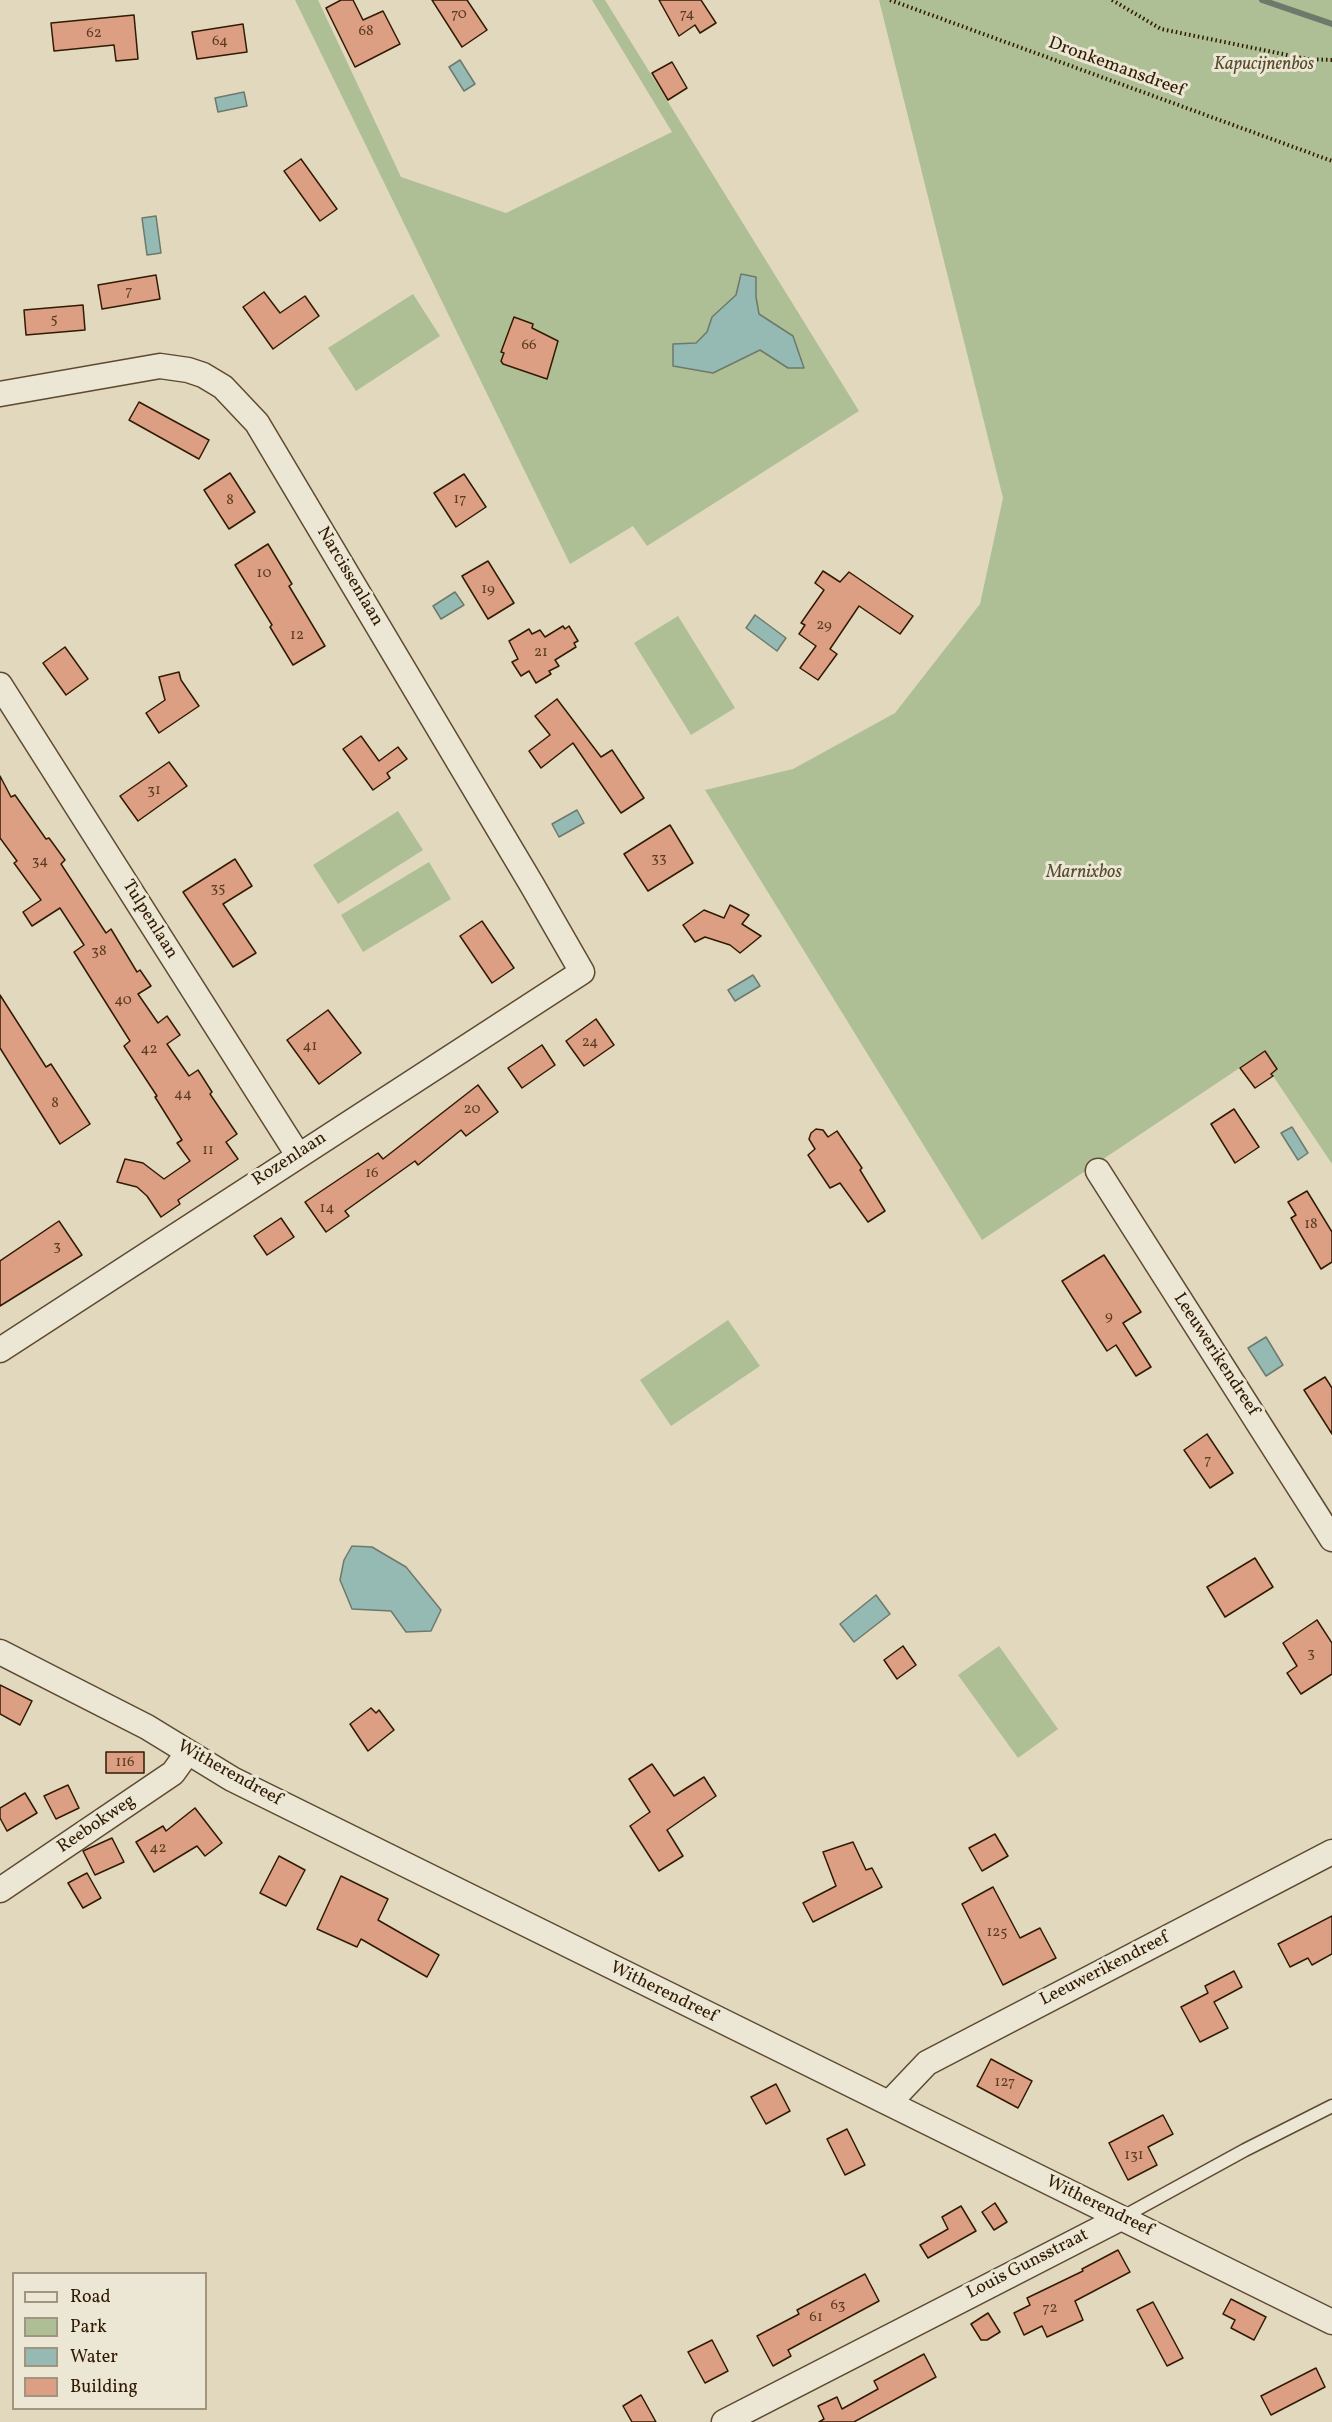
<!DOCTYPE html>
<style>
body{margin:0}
#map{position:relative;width:1332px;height:2422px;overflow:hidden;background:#e2d8be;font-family:Vollkorn,serif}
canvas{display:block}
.legend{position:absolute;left:12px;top:2272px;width:195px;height:138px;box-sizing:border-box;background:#ece6d5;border:2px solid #a19580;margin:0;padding:8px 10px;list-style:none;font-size:18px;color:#311b00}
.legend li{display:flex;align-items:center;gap:12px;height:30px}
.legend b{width:30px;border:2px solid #a19580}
</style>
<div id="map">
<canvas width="1332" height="2422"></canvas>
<ul class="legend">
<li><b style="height:8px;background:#ece6d5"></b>Road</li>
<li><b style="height:16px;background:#afbf95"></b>Park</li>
<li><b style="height:16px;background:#95b9b3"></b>Water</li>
<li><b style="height:16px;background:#dc9f84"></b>Building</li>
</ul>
</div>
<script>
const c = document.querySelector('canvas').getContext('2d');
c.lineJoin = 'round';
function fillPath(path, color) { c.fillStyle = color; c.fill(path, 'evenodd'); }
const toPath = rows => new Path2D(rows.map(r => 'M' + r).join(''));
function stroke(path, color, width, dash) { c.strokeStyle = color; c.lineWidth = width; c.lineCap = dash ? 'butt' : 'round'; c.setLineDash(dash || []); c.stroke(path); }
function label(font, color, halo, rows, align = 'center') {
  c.font = font + ' Vollkorn,serif'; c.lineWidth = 6; c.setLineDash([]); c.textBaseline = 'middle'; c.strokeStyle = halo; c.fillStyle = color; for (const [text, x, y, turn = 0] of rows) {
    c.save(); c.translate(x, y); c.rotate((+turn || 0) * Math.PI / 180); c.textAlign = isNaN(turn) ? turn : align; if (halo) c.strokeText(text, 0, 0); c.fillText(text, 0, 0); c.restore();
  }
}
const green = toPath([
 [295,0,318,0,401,177,506,213,672,132,592,0,605,0,859,411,647,546,633,526,570,564],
 [879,0,1332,0,1332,1164,1259,1055,982,1240,705,790,793,769,895,713,980,604,1003,498],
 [413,294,440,336,356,391,328,348],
 [678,616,735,708,691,735,634,643],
 [398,811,423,850,338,904,313,865],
 [429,862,451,899,363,952,341,915],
 [728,1320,760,1366,671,1426,640,1380],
 [999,1646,1058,1729,1018,1758,958,1675]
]);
const water = toPath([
 [460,60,475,84,464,91,449,67,460,60],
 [244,92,247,106,218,112,215,98,244,92],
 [156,216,161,253,147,255,142,218,156,216],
 [741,274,756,277,756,297,759,314,793,336,804,368,788,368,760,350,713,373,673,366,673,344,696,343,707,332,712,317,736,295,741,274],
 [455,592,464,605,441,619,433,606,455,592],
 [755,615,786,638,777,651,746,628,755,615],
 [577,810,584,823,559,837,552,824,577,810],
 [753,975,760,986,735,1001,728,990,753,975],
 [1292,1127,1308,1153,1298,1160,1281,1133,1292,1127],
 [1266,1337,1283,1365,1266,1376,1248,1348,1266,1337],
 [352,1546,372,1547,406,1567,441,1610,431,1631,406,1632,391,1611,352,1609,340,1580,344,1560,352,1546],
 [876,1595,890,1614,854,1642,840,1624,876,1595]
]);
const stream = toPath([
 [1262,0,1332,24]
]);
const building = toPath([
 [341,0,353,0,363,20,383,11,400,44,355,67,326,8,341,0],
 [432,0,467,0,487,30,462,47,432,0],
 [659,0,701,0,716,23,700,33,695,25,679,36,659,0],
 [134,15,138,59,116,61,114,45,54,51,51,23,134,15],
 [243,24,247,52,197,59,192,32,243,24],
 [672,62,687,88,668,100,652,73,672,62],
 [301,159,337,209,320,221,284,171,301,159],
 [156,275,160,299,102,309,98,285,156,275],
 [264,292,280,313,305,296,319,316,273,349,243,307,264,292],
 [83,305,85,330,26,335,24,310,83,305],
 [514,317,533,324,532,328,558,341,547,379,503,364,501,361,504,353,501,352,514,317],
 [139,402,209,440,199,459,129,420,139,402],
 [230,473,255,512,229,529,204,490,230,473],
 [464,474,486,507,456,527,434,493,464,474],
 [268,544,292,584,289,586,325,646,293,665,270,627,272,625,235,565,268,544],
 [488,561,514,603,488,619,462,576,488,561],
 [823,571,840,582,849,572,913,616,900,634,859,606,830,649,837,654,818,680,800,668,816,646,799,634,805,625,801,623,824,590,815,583,823,571],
 [563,626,565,629,569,626,578,641,574,643,576,647,555,660,559,666,549,671,551,674,536,683,529,671,521,676,512,662,518,659,509,641,529,629,532,634,540,630,545,637,563,626],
 [65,647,88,679,66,695,43,663,65,647],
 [179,672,181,680,199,706,159,733,146,713,165,700,159,677,179,672],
 [557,699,601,757,612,750,644,798,621,813,573,743,541,768,529,751,550,735,535,716,557,699],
 [361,736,379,761,398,747,407,759,387,773,390,778,373,790,343,749,361,736],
 [169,762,187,786,138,821,120,796,169,762],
 [0,776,11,797,15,795,46,839,49,838,65,860,61,864,106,933,111,929,137,972,140,970,151,986,138,994,158,1023,167,1016,180,1035,167,1044,189,1076,198,1070,212,1092,210,1094,237,1134,226,1142,238,1159,178,1200,180,1204,161,1217,147,1196,137,1187,117,1182,125,1159,143,1163,164,1179,190,1161,177,1143,182,1140,155,1097,157,1096,124,1046,130,1041,74,952,84,945,60,908,32,926,23,912,41,900,14,863,17,861,0,838,0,776],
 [670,825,693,863,648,891,624,854,670,825],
 [235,859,252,886,223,904,256,953,233,967,183,892,235,859],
 [730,905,749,915,742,924,761,936,740,953,730,945,705,937,695,942,683,925,704,910,724,918,730,905],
 [482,921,514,968,492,983,460,936,482,921],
 [0,995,46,1067,51,1064,90,1124,60,1144,0,1048,0,995],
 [328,1010,361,1053,319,1084,287,1040,328,1010],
 [596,1019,614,1045,584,1066,566,1041,596,1019],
 [542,1045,555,1065,522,1088,508,1068,542,1045],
 [1265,1051,1277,1069,1271,1074,1273,1076,1255,1088,1240,1068,1265,1051],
 [478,1085,498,1112,466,1136,461,1130,418,1165,415,1161,345,1211,349,1216,326,1232,305,1202,378,1153,383,1159,478,1085],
 [1234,1109,1259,1147,1235,1163,1211,1124,1234,1109],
 [816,1129,823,1130,828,1137,837,1131,862,1168,860,1170,885,1211,868,1222,840,1183,830,1188,808,1155,815,1149,809,1139,811,1133,816,1129],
 [1307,1191,1332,1232,1332,1262,1321,1269,1291,1218,1296,1215,1288,1202,1307,1191],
 [281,1218,294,1237,267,1255,254,1236,281,1218],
 [59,1221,82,1255,0,1306,0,1261,59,1221],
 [1104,1255,1141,1312,1123,1323,1151,1367,1136,1376,1116,1345,1107,1351,1062,1281,1104,1255],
 [1325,1377,1332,1388,1332,1434,1304,1390,1325,1377],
 [1207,1434,1233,1473,1210,1488,1184,1450,1207,1434],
 [1255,1558,1273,1587,1225,1617,1207,1587,1255,1558],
 [1317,1620,1332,1643,1332,1674,1301,1694,1287,1673,1297,1666,1283,1643,1317,1620],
 [903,1646,916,1665,897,1679,884,1660,903,1646],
 [0,1685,32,1701,20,1725,0,1714,0,1685],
 [371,1708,376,1713,379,1710,394,1730,368,1751,350,1724,371,1708],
 [106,1752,144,1752,144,1773,106,1773,106,1752],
 [652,1764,674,1796,704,1777,716,1796,667,1830,683,1856,659,1871,630,1826,650,1812,629,1779,652,1764],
 [68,1785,79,1808,56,1819,44,1796,68,1785],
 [25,1793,37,1813,7,1831,0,1818,0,1808,25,1793],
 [195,1808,222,1843,205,1856,197,1846,154,1872,136,1842,163,1826,166,1831,195,1808],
 [995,1834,1008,1856,982,1871,969,1848,995,1834],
 [112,1838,124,1862,95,1875,83,1851,112,1838],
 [853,1842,866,1870,872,1868,882,1887,813,1922,803,1903,836,1886,823,1852,853,1842],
 [279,1856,305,1870,286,1906,260,1893,279,1856],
 [87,1873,101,1898,83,1908,68,1883,87,1873],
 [341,1876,388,1899,378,1920,439,1955,427,1977,361,1939,357,1947,317,1929,341,1876],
 [993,1887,1020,1938,1040,1928,1056,1958,1003,1985,962,1904,993,1887],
 [1332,1916,1332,1954,1312,1965,1308,1958,1290,1967,1278,1944,1332,1916],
 [1234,1971,1242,1987,1214,2002,1228,2028,1200,2042,1181,2007,1208,1993,1205,1986,1234,1971],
 [991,2059,1032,2081,1018,2108,977,2086,991,2059],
 [776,2084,790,2111,766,2124,751,2097,776,2084],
 [1163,2115,1173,2134,1148,2147,1157,2165,1128,2180,1109,2143,1163,2115],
 [847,2129,865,2165,845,2175,827,2139,847,2129],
 [995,2203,1007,2222,994,2230,982,2212,995,2203],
 [961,2206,976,2231,928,2258,920,2245,948,2229,942,2217,961,2206],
 [1118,2250,1130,2272,1075,2301,1083,2320,1047,2337,1042,2326,1024,2335,1014,2313,1030,2305,1027,2298,1083,2271,1082,2269,1118,2250],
 [865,2274,879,2301,788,2350,791,2356,773,2366,757,2336,799,2314,797,2310,865,2274],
 [1231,2299,1266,2317,1254,2340,1231,2328,1235,2320,1223,2314,1231,2299],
 [1153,2302,1183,2358,1167,2366,1137,2310,1153,2302],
 [988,2313,1000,2332,987,2340,981,2340,971,2324,988,2313],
 [712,2340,728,2371,705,2383,688,2352,712,2340],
 [924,2354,936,2377,854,2422,819,2422,824,2419,818,2406,837,2397,842,2409,878,2389,874,2381,924,2354],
 [1316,2368,1325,2387,1271,2415,1261,2396,1316,2368],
 [641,2395,656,2422,632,2422,623,2406,641,2395]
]);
const path = toPath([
 [890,0,1332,161],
 [1112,0,1161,29,1307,59,1332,60]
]);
const service = toPath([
 [1121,2218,1245,2150,1332,2106]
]);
const minor = toPath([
 [0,394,160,366,188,370,203,375,223,387,257,423,532,885,582,972,0,1350],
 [0,685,298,1155],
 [1098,1171,1332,1539],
 [0,1652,147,1727,232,1779,1332,2322],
 [0,1890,173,1773,188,1752],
 [889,2103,927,2063,1332,1852],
 [724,2422,1121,2218]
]);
const numberNames = [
 ["70",459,15],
 ["74",687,15],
 ["68",366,32],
 ["62",94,34],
 ["64",220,42],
 ["7",129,292],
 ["5",54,320],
 ["66",529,346],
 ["17",460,500],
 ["8",230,501],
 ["10",264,574],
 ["19",488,590],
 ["29",824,626],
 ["12",297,636],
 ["21",541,653],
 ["31",154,791],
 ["33",659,859],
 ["34",40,862],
 ["35",218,889],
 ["38",99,952],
 ["40",123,1001],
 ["24",590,1043],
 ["41",310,1047],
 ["42",149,1050],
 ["44",183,1095],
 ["8",55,1104],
 ["20",472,1110],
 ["11",208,1151],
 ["16",372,1174],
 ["14",327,1209],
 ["18",1311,1225],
 ["3",57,1247],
 ["9",1109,1317],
 ["7",1208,1461],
 ["3",1311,1654],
 ["116",125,1763],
 ["42",158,1849],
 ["125",997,1933],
 ["127",1005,2083],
 ["131",1134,2156],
 ["63",838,2306],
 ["72",1050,2309],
 ["61",816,2318]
];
const parkNames = [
 ["Kapucijnenbos",1264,66],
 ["Marnixbos",1084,874]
];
const streetNames = [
 ["Dronkemansdreef",1116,68,20],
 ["Narcissenlaan",349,577,59],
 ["Tulpenlaan",149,920,58],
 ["Rozenlaan",290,1160,-33],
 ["Leeuwerikendreef",1215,1355,57],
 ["Witherendreef",229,1774,29],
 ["Reebokweg",97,1825,-34],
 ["Leeuwerikendreef",1105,1970,-27],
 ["Witherendreef",663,1993,26],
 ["Witherendreef",1099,2207,26],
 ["Louis Gunsstraat",1028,2265,-27]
];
fillPath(green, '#afbf95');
fillPath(water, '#95b9b3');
stroke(water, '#6d7a6b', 1.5);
stroke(stream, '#6d7a6b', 6);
fillPath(building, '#dc9f84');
stroke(building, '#311b00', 1.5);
stroke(service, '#5d4a30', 15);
stroke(minor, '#5d4a30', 27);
stroke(path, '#311b00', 4, [1.5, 3]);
stroke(service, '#ece6d5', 12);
stroke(minor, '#ece6d5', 24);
label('15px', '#5c3c21', null, numberNames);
label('italic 18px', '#574c2d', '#ece6d5', parkNames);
label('18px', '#311b00', '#ece6d5', streetNames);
</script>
